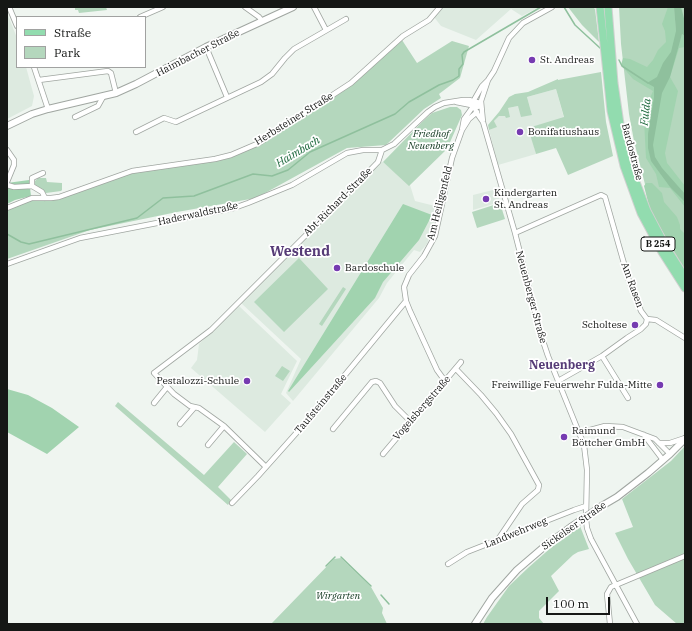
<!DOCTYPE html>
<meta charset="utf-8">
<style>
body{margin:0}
#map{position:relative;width:692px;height:631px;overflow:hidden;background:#eff5f0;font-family:"IBM Plex Serif",serif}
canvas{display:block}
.frame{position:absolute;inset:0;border:8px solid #151715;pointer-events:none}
.legend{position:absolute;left:16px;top:16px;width:130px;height:52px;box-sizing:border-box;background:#fff;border:1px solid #a1a2a1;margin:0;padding:5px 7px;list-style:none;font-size:12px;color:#151715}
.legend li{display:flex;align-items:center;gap:8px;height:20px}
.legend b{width:20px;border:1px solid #a1a2a1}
.scale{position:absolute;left:546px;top:597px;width:64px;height:18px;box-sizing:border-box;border:2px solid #151715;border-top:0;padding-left:5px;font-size:12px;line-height:14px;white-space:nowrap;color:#151715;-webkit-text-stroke:3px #fff;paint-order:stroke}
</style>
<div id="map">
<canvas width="692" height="631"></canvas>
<div class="frame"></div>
<ul class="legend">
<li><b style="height:5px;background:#92dcaf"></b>Straße</li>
<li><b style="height:11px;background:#b4d7bd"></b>Park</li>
</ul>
<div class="scale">100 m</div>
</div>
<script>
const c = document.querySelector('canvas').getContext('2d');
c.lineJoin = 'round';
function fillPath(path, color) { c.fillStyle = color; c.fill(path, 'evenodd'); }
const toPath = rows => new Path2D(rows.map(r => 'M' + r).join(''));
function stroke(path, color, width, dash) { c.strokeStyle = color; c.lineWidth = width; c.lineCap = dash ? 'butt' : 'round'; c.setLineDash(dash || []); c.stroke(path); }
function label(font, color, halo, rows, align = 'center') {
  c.font = font + ' "IBM Plex Serif",serif'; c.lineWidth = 3.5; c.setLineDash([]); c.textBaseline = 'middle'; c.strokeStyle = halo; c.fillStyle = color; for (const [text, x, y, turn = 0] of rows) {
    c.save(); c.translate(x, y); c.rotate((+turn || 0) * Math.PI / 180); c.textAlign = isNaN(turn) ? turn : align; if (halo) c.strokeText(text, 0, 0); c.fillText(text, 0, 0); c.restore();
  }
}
const built = toPath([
 [443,7,539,7,522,16,511,9,476,40,441,26,434,17],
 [7,13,17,38,17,67,26,67,34,96,32,106,7,119],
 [556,89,564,118,529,128,536,154,498,165,489,130,496,127,494,121,499,116,506,116,508,108,518,106,532,115,527,97],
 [379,162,383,162,410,185,415,201,439,207,427,244,420,252,414,250,387,283,379,298,293,401,286,393,301,359,241,303,369,167],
 [497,189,500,202,473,210,473,195],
 [239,306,297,361,281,394,291,403,265,432,191,368,197,360,199,344]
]);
const green = toPath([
 [75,7,106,7,107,10,79,13,78,10,75,10],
 [568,7,593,7,595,9,599,42,582,25],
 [619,7,685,7,685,269,651,208,634,141,629,114,621,44],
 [402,40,417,63,452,41,469,46,460,78,439,94,441,98,424,109,386,145,347,148,256,198,177,212,90,230,7,259,7,207,29,199,58,195,126,174,209,159,237,151,265,138,351,84],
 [601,72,606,122,613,156,568,175,556,148,536,154,528,128,564,117,556,89,527,97,532,115,521,117,518,106,508,108,510,117,506,118,505,116,499,116,494,121,497,127,489,130,488,125,499,112,509,97,515,94,528,92,558,79,558,80],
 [450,107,457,107,461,110,462,115,447,149,409,186,383,162,422,122,432,113],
 [38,178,46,178,47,182,62,183,62,190,61,191,46,193,34,187,34,182],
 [500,203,505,219,477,228,472,212],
 [299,258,328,289,284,332,254,302],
 [343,287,346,289,322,326,319,324],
 [282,366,290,371,283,381,275,376],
 [118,402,204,475,234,442,247,454,218,487,231,500,228,505,115,406],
 [685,446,685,624,677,624,655,605,628,559,615,533,633,527,622,499,671,461],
 [580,526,589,549,578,552,573,555,551,576,559,591,539,611,539,618,544,624,483,624,487,617,509,586,529,567,562,538],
 [341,558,371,587,383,608,382,613,387,624,271,624,334,559]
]);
const forest = toPath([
 [668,7,674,7,676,31,679,43,682,34,685,36,685,47,679,48,670,77,678,91,665,153,667,163,685,186,685,207,670,188,659,187,656,174,646,158,644,120,640,113,643,100,650,98,653,91,633,79,621,65,623,58,630,59,647,67,653,60,658,50,666,42,665,31,662,24],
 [29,180,31,196,15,200,7,204,7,183],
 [646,183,652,183,662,193,664,202,677,217,680,225,680,229,685,234,685,271,650,210,644,186],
 [403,204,432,215,419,240,383,282,375,298,289,392,288,391],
 [7,389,28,395,52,408,79,427,47,454,7,432]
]);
const water = toPath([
 [674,7,681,7,685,22,685,36,682,34,670,77,662,93,653,145,655,157,662,168,685,194,685,202,670,187,651,161,648,148,648,134,654,97,654,87,647,83,657,77,663,63,671,52,676,31]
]);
const stream = toPath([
 [564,7,575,25,600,48],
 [619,60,622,66,648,83],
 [7,234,21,242,29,244,137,218,163,198,194,196,253,174,272,176,288,170,310,152,395,114,409,102,439,85,453,80,459,76,459,69,463,64,462,55,464,52,541,7],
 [341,557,371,586],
 [326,566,335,557],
 [381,595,389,604]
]);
const street = toPath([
 [9,7,17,26],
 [245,7,259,17,262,21],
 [314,7,326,30],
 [140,17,163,7],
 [206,47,227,97],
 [34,67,48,109],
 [39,80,108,71,111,73,116,93],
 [488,80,481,101,483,122,515,233,541,335,548,356,584,445,587,470,586,519,587,528,591,539,637,624],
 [456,102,476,106],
 [75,117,98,106,103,97],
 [483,122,476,112,474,100,482,86,488,80,494,71,509,38,523,23,552,7],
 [462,130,469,119,477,112],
 [136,132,164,118,176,122,261,82,272,74,285,58,294,49,346,19],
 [7,150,14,160,14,165,7,182],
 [7,185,14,187,32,186,42,192,45,198],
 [32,186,32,178,43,173],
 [7,208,32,198,51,198,59,197,132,171,215,159,231,155,259,143,351,83,403,36,429,20,440,7],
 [515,233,601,195,605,197,629,281,641,311,647,319],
 [7,264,80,238,234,208,248,203,292,185,347,153,363,150,382,150,394,144,428,112,435,107,444,103,463,100,469,100,480,103],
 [647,319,656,320,685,338],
 [602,356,628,398],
 [456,369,481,395,496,413,511,434,539,485,538,490,522,504,497,541],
 [445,381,437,370,410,311,406,301,404,287,409,275,424,256,435,236,452,158,462,130,464,119,472,108,481,106],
 [558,381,602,356,627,338,641,329,646,324,647,319],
 [154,403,167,387],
 [180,424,194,408],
 [333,429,372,382,376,381,380,383,395,406,410,421],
 [579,433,605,426,623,427,655,439,670,454],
 [644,435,663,460],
 [659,443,670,443,685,438],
 [208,445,224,426],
 [383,454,461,362],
 [266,467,224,426,199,408,190,406,174,394,154,373,211,330,340,201,378,162,382,150],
 [232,503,258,476,307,421,406,301],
 [448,564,467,552,574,510,586,506],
 [610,624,607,594,611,587,685,556]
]);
const secondary = toPath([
 [7,126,32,114,48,109,116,93,136,84,206,47,293,7],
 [600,507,617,497,648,473,670,454,685,439],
 [475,624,492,598,517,570,545,546,571,527]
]);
const primary = toPath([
 [600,7,611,111,624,166,641,213,662,252,685,288],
 [608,7,614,83,621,131,627,158,647,211,666,247,685,277]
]);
const secondaryBridge = toPath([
 [571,527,600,507]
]);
const markers = [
 [532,60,4,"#763bb1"],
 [520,132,4,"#763bb1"],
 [486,199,4,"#763bb1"],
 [337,268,4,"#763bb1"],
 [635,325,4,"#763bb1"],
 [247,381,4,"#763bb1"],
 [660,385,4,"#763bb1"],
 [564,437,4,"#763bb1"]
];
const shields = [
 [658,244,34]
];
const shieldNames = [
 ["B 254",658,244]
];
const streetNames = [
 ["Haimbacher Straße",198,53,-27],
 ["Herbsteiner Straße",294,119,-32],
 ["Bardostraße",632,152,75],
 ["Abt-Richard-Straße",338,202,-45],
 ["Am Heiligenfeld",440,203,-76],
 ["Haderwaldstraße",198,214,-12],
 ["Am Rasen",632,285,70],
 ["Neuenberger Straße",531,297,75],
 ["Taufsteinstraße",321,404,-50],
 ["Vogelsbergstraße",422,408,-49],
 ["Sickelser Straße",574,526,-35],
 ["Landwehrweg",516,533,-22]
];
const poiNames = [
 ["St. Andreas",540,60],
 ["Bonifatiushaus",528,132],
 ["Kindergarten",494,193],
 ["St. Andreas",494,205],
 ["Bardoschule",345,268],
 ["Scholtese",627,325,"right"],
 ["Pestalozzi-Schule",239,381,"right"],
 ["Freiwillige Feuerwehr Fulda-Mitte",652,385,"right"],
 ["Raimund",572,431],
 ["Böttcher GmbH",572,443]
];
const parkNames = [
 ["Friedhof",431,134],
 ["Neuenberg",431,146],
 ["Wirgarten",338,596]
];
const waterNames = [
 ["Fulda",646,112,-83],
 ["Haimbach",298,152,-31]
];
const quarterNames = [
 ["Neuenberg",562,366]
];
const districtNames = [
 ["Westend",300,252]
];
fillPath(built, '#ddeae0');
fillPath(green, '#b4d7bd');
fillPath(forest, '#a1d3af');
fillPath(water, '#8fc09d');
stroke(stream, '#8fc09d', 1.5);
stroke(street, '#a0a6a1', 6);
stroke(secondary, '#a0a6a1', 8);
stroke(primary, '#d0d1d0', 9);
stroke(street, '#fff', 4.5);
stroke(secondary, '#fff', 6);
stroke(primary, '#92dcaf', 7);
stroke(secondaryBridge, '#a0a6a1', 8, []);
stroke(secondaryBridge, '#fff', 6);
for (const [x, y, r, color] of markers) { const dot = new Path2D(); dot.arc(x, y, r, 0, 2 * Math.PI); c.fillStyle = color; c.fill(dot); stroke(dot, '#fff', 1.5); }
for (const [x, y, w] of shields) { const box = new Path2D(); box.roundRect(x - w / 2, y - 7, w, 14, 3); c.fillStyle = '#fff'; c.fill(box); stroke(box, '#151715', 1); }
label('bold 9px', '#151715', null, shieldNames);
label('10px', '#151715', '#fff', streetNames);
label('10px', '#151715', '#fff', poiNames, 'left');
label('italic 10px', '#10371f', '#fff', parkNames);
label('italic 11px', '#1a663a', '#fff', waterNames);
label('bold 12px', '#563b77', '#fff', quarterNames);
label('bold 14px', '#563b77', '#fff', districtNames);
</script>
